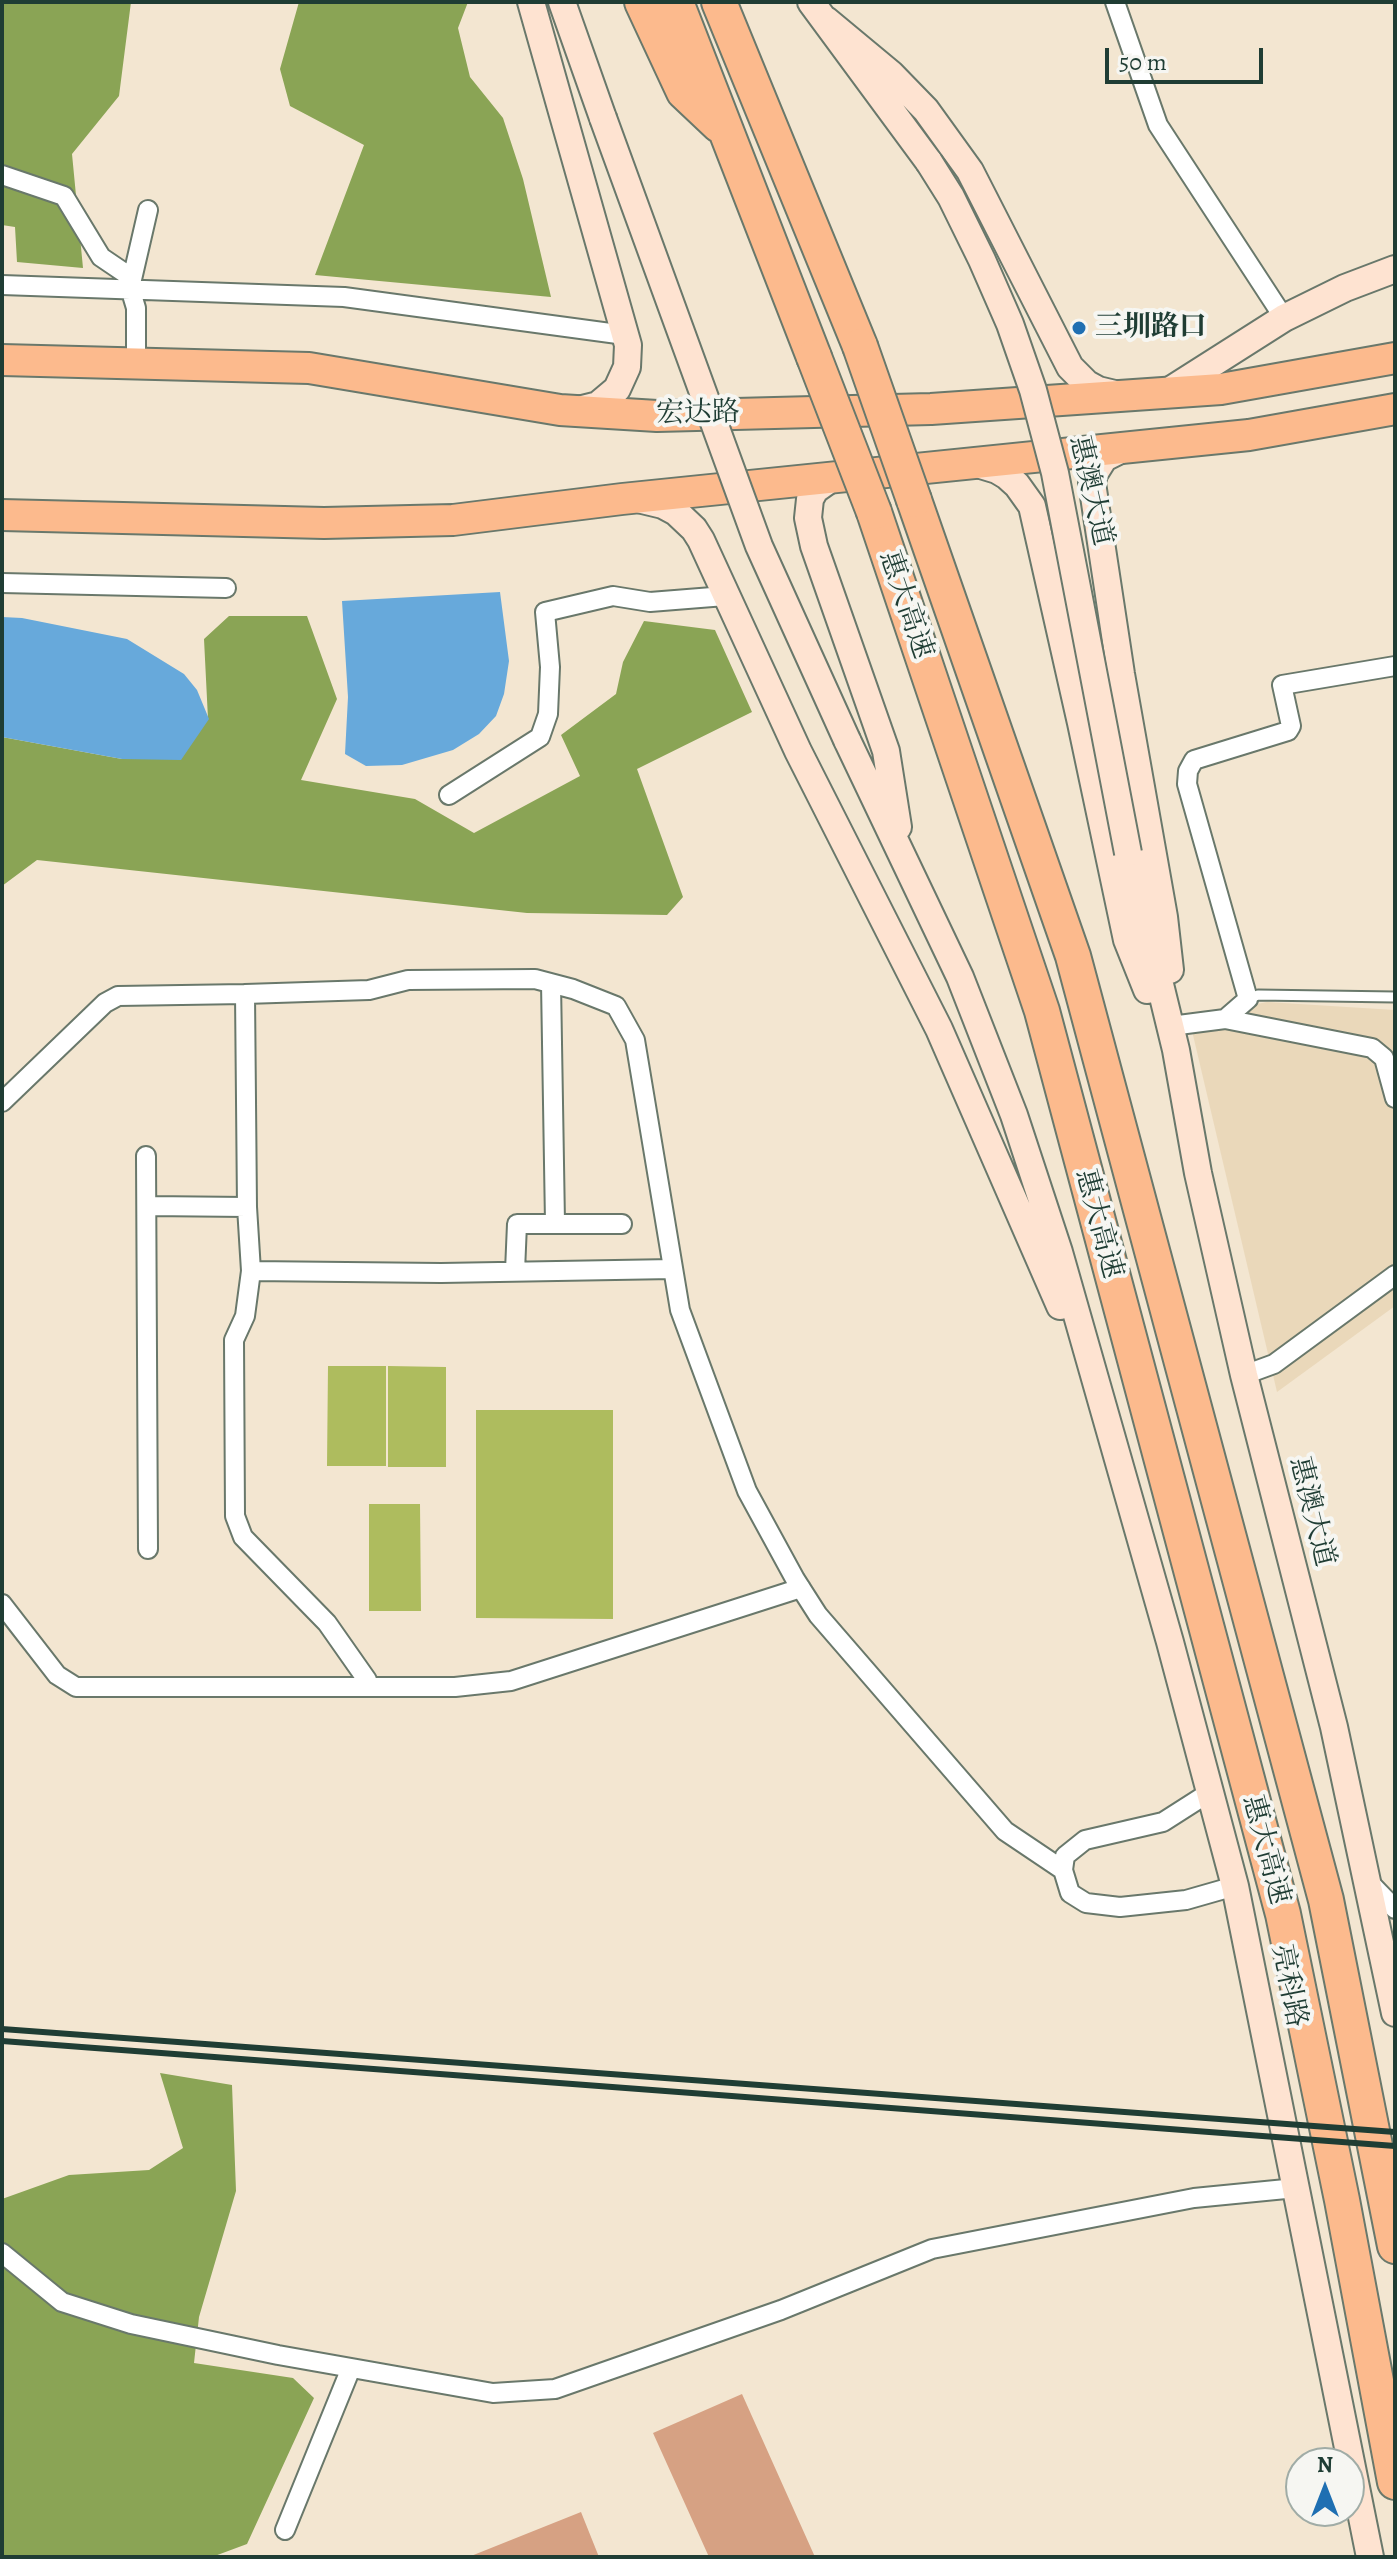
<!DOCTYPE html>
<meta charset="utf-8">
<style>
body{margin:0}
#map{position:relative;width:1397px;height:2559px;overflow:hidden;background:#f3e6d1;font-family:Alegreya,serif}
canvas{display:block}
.frame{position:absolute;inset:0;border:4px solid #1f3d34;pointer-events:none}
.north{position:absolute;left:1285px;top:2447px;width:80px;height:80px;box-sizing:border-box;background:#f6f6f2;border:2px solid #a0aca6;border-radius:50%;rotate:0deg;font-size:22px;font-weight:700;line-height:32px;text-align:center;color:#1f3d34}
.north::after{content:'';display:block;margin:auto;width:28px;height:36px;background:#1f6fb2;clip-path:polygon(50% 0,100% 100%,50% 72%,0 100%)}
.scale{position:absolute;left:1105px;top:48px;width:158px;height:36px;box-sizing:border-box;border:4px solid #1f3d34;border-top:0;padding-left:10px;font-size:24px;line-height:28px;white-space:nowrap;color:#1f3d34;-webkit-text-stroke:6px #f6f6f2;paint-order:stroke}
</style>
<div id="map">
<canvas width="1397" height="2559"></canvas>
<div class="frame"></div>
<div class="north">N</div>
<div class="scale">50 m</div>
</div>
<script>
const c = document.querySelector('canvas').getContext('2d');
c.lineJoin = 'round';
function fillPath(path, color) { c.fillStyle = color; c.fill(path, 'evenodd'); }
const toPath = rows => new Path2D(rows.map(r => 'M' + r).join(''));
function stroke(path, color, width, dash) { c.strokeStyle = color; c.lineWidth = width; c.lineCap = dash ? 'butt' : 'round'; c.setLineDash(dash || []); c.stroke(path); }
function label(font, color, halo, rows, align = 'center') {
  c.font = font + ' Alegreya,"Noto Serif SC",serif'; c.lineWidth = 8; c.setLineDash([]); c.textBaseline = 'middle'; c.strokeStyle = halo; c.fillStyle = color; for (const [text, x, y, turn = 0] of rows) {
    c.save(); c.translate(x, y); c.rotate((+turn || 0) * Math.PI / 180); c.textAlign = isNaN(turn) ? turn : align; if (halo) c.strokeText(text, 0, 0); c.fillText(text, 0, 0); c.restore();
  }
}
const built = toPath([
 [1267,1002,1395,1010,1395,1306,1277,1392,1189,1018]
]);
const green = toPath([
 [328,1366,386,1366,386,1466,327,1466],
 [388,1366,446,1367,446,1467,388,1467],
 [476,1410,613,1410,613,1619,476,1618],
 [369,1504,420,1504,421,1611,369,1611]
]);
const forest = toPath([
 [2,2,131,2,119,96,72,154,83,268,17,262,15,227,2,225],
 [299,2,468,2,458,28,470,77,503,118,523,179,551,297,315,275,364,145,290,106,280,69],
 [229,616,307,616,337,699,301,780,415,799,474,833,580,776,561,735,616,694,623,662,644,621,715,630,752,712,637,769,683,897,667,915,527,913,37,860,2,886,2,737,122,759,208,719,204,639],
 [160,2073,232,2085,236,2191,199,2317,194,2363,293,2378,314,2398,247,2544,212,2557,2,2557,2,2199,69,2175,149,2170,183,2148]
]);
const water = toPath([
 [500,592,509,661,504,694,496,716,479,734,453,750,402,765,366,766,345,754,348,697,342,601],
 [2,617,22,618,127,639,184,674,197,690,209,719,181,760,122,759,2,737]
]);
const building = toPath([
 [742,2394,815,2557,709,2557,653,2433],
 [581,2512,599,2557,471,2557,471,2556]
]);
const lane = toPath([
 [1248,999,1258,995,1395,997]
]);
const street = toPath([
 [1115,2,1158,125,1284,318],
 [2,175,64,196,101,257,132,278],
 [2,285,344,297,625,335],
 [136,365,136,308,130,288,148,210],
 [2,583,226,588],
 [449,795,540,737,548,714,550,667,545,612,613,596,650,602,725,596],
 [551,983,555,1223],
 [1225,1019,1248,999,1187,784,1188,771,1194,760,1288,731,1291,726,1282,685,1395,666],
 [1171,1026,1225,1019,1372,1048,1384,1058,1395,1098],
 [2,1102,105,1003,118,996,245,994],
 [146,1156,148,1549],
 [148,1206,247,1207],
 [673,1269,441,1273,251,1271,247,1207,245,994,369,990,408,980,535,979,573,989,616,1006,635,1040,680,1310,747,1491,795,1579,818,1615,1005,1831,1063,1870],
 [251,1271,245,1316,234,1340,235,1516,243,1537,327,1623,367,1680,367,1686],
 [515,1271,517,1224,622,1224],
 [1244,1375,1274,1364,1395,1275],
 [2,1604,57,1675,76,1687,455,1687,511,1681,801,1588],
 [1210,1792,1163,1822,1085,1840,1065,1856,1063,1870,1070,1893,1086,1903,1120,1907,1186,1900,1235,1886],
 [1366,1879,1395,1909],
 [2,2253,62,2302,131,2324,278,2355,493,2393,555,2389,781,2310,932,2249,1194,2198,1296,2188],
 [285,2530,351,2368]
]);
const secondary = toPath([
 [531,2,628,345,627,367,617,389,598,405,578,410],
 [562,2,603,118],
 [811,2,929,162],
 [826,20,891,74,926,110,970,171,1070,367,1087,384,1098,390,1119,395],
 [1166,393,1284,318,1345,288,1395,269],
 [1124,448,1104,458,1094,474,1092,483,1121,674,1164,917,1170,970],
 [974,463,997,470,1007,476,1017,485,1032,506,1081,723,1127,940,1147,990],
 [832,478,815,490,810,499,808,518,814,546,886,751,898,827],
 [638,499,663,505,676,512,694,529,701,540,798,751,939,1029,1060,1306],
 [847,740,960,977,1014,1115,1059,1252,1170,1642,1235,1886,1370,2557],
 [1128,853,1176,1050,1198,1173,1244,1375,1334,1727,1395,2013]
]);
const primary = toPath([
 [2,360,309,368,560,410,657,416,931,409,1221,389,1395,358],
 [2,515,324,523,453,520,622,499,1249,435,1395,409]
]);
const highway = toPath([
 [642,2,684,92,719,125],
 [676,2,814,357],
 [719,2,860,346],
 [914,500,1073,956,1326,1900,1395,2246],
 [874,512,1042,1011,1283,1914,1342,2200,1395,2482]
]);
const rail = toPath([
 [2,2029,1395,2132],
 [2,2041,1395,2146]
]);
const secondaryBridge = toPath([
 [603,118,759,546,847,740],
 [929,162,951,197,982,260,1010,324,1033,390,1055,473,1128,853]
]);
const highwayBridge = toPath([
 [860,346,914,500],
 [814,357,874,512]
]);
const markers = [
 [1079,328,8,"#1f6fb2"]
];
const poiNames = [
 ["三圳路口",1095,328]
];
const streetNames = [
 ["宏达路",698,414,-1],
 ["惠澳大道",1090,491,77],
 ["惠大高速",905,605,71],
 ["惠大高速",1098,1224,75],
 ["惠澳大道",1311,1512,76],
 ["惠大高速",1265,1850,75],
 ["亮科路",1288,1986,79]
];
fillPath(built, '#ead8ba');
fillPath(green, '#aebc5e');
fillPath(forest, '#8aa455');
fillPath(water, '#67a9db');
fillPath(building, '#d6a183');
stroke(lane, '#69786b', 13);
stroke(street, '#69786b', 22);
stroke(secondary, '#69786b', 30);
stroke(primary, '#69786b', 34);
stroke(highway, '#69786b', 38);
stroke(lane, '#fff', 9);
stroke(street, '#fff', 18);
stroke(secondary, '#fee3d1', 26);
stroke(primary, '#fcba8d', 30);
stroke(highway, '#fcba8d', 34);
stroke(rail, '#1f3d34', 6);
stroke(secondaryBridge, '#69786b', 30, []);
stroke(highwayBridge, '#69786b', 38, []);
stroke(secondaryBridge, '#fee3d1', 26);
stroke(highwayBridge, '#fcba8d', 34);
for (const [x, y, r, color] of markers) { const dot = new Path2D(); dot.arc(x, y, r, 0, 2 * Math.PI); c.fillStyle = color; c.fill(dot); stroke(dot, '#f6f6f2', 3); }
label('bold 28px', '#1f3d34', '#f6f6f2', poiNames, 'left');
label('28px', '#1f3d34', '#f6f6f2', streetNames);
</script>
